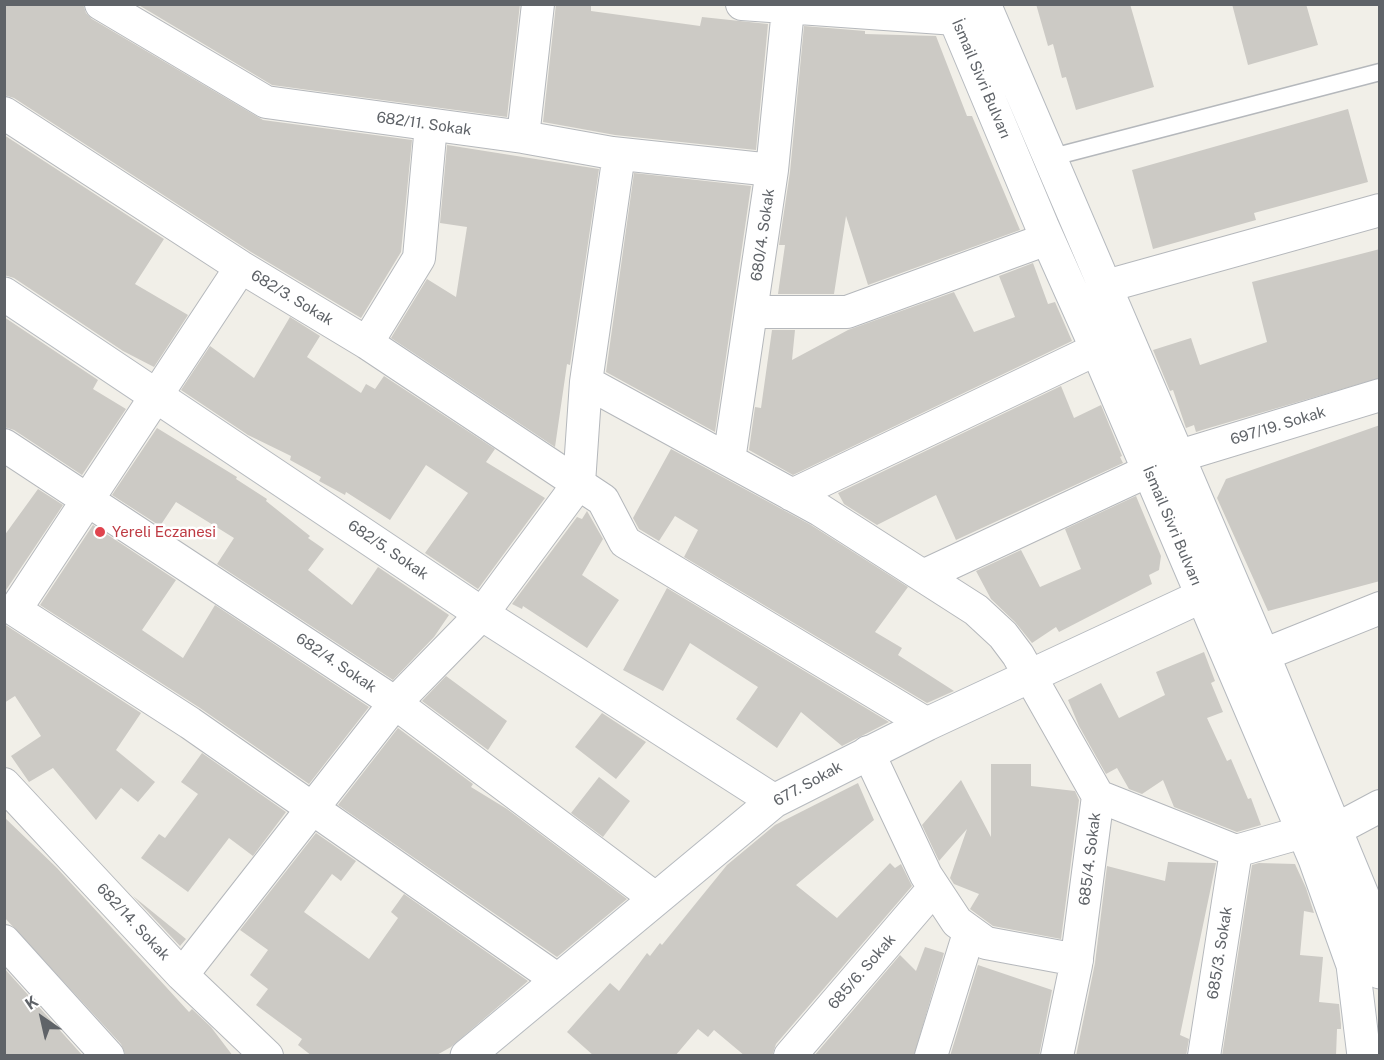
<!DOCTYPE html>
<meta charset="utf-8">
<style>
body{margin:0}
#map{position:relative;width:1384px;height:1060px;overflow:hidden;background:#f1efe8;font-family:"Public Sans",sans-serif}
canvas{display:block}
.frame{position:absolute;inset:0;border:6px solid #5f6368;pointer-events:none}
.north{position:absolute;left:12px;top:988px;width:60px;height:60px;-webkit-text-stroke:4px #fff;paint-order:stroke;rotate:326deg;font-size:16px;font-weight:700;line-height:24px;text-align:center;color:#5f6368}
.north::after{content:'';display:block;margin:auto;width:21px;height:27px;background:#5f6368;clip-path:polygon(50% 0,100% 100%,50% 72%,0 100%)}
</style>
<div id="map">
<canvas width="1384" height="1060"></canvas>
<div class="frame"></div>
<div class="north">K</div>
</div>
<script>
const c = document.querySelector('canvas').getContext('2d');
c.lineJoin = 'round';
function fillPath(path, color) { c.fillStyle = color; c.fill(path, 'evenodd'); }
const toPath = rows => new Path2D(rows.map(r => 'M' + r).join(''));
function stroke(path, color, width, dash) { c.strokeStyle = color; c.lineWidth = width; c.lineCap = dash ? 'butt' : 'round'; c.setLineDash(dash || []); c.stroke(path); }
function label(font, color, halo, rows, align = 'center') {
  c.font = font + ' "Public Sans",sans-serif'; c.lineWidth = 5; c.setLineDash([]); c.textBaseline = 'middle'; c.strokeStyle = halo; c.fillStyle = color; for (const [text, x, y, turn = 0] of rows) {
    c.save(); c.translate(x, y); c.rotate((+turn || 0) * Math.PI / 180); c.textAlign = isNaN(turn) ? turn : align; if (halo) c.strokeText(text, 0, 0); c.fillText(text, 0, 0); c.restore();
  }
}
const building = toPath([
 [4,4,83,4,86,13,92,19,263,120,412,140,401,252,361,318,251,252,14,98,4,95],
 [137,4,520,4,507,117,272,85],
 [556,4,591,4,591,11,700,26,702,17,768,24,756,150,615,135,543,122],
 [1036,4,1130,4,1154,87,1076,110,1066,77,1062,78,1053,44,1048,46],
 [1232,4,1306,4,1318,45,1248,65],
 [804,26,865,31,865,34,936,36,967,116,972,116,1020,230,868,285,846,216,834,294,778,294,785,245,779,245,790,172],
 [1348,109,1368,182,1254,213,1256,220,1153,249,1132,170],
 [4,135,164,239,135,284,188,315,154,367,123,351,14,278,4,275],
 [447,145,599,169,570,365,567,364,555,447,391,338,427,279,456,297,467,227,440,223],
 [634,173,751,186,715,432,606,372],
 [1380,249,1380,378,1202,430,1196,432,1194,425,1186,428,1173,390,1170,391,1153,350,1191,338,1200,365,1267,342,1252,282],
 [1033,263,1048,304,1055,302,1072,341,793,475,749,450,755,407,761,408,772,330,795,330,792,360,848,330,954,292,974,332,1015,317,999,276],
 [4,317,98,380,93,389,126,409,82,475,14,430,4,427],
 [290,317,320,336,307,357,361,393,366,384,375,389,384,376,495,449,486,462,545,498,478,589,425,553,468,493,426,465,390,520,346,492,345,495,319,481,321,477,290,460,291,456,248,435,181,390,210,346,254,378],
 [1061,386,1074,418,1101,405,1122,456,1120,457,1123,463,956,540,936,495,877,525,844,504,838,493],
 [1380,425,1380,581,1268,611,1217,498,1226,479],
 [157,428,237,477,236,479,267,499,266,501,310,536,308,538,324,549,308,570,352,605,378,567,449,615,434,637,393,680,217,564,234,538,176,502,160,526,112,495],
 [671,449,811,525,908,587,875,632,902,648,898,655,954,691,927,703,684,557,698,530,675,516,659,541,639,529,633,518],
 [38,489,63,505,4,593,4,536],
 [1136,496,1161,556,1159,570,1149,575,1152,584,1059,632,1056,627,1032,643,1015,622,991,599,976,571,1021,550,1040,587,1081,569,1065,529],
 [587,511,603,539,582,575,619,600,587,648,523,606,522,609,512,604,577,517,582,519],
 [93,525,176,580,142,630,183,658,215,605,369,707,309,784,200,708,40,605],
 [667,588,889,722,842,746,801,712,777,748,736,719,758,687,690,643,663,691,623,670],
 [4,624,141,713,116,750,155,782,138,802,121,788,96,820,53,768,29,782,11,756,41,736,15,696,4,703],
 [1204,652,1215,681,1211,683,1223,712,1207,718,1227,761,1231,759,1248,799,1251,798,1261,825,1237,832,1174,807,1163,780,1142,794,1129,789,1117,768,1106,774,1079,726,1068,700,1101,683,1119,718,1165,695,1156,672],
 [446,676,507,721,488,750,422,701],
 [602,713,646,742,616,779,575,747],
 [398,728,473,784,471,787,507,809,627,899,557,957,338,805],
 [202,753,286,812,253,856,229,838,188,892,141,858,159,834,165,838,198,794,181,782],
 [991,764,1031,764,1031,786,1075,791,1079,800,1061,939,993,926,970,909,979,894,954,884,950,878,967,829,939,861,922,825,961,780,991,837],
 [599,777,630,801,603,837,571,813],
 [858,783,874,820,796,885,837,918,890,863,895,868,901,864,912,886,776,1044,772,1056,745,1056,714,1030,708,1037,698,1029,675,1056,594,1056,567,1032,610,983,619,991,647,953,650,956,660,943,662,945,727,865,775,825],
 [4,817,57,868,189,1012,192,1009,211,1027,233,1056,126,1056,121,1044,4,917],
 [316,833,356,861,341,881,332,874,304,912,369,959,398,918,391,912,404,894,528,981,451,1047,435,1056,312,1056,298,1045,302,1039,256,1005,268,989,250,975,268,950,240,930],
 [1168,862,1216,863,1180,1035,1189,1039,1186,1056,1076,1056,1095,963,1107,866,1165,881],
 [1259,863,1295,864,1306,888,1314,913,1304,911,1300,955,1323,957,1319,1002,1339,1004,1341,1024,1341,1029,1337,1029,1336,1056,1222,1056,1252,865],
 [133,896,186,939,180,946],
 [925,947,944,953,914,1056,814,1056,900,955,916,971],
 [978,965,1052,990,1039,1056,950,1056],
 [4,968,83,1056,4,1056]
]);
const lane = toPath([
 [1049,158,1380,72]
]);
const street = toPath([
 [101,4,266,102,523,137,612,153,772,170],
 [742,4,956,19],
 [4,113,241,267,367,343,603,500,625,542,927,724],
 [523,137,538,4],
 [241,267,15,610,190,723,558,980],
 [1103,287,1380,210],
 [752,312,847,312,1047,239],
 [367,343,419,258,431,125],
 [586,382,820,510,976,610,1003,635,1018,655,1098,796,1076,965,1057,1056],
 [4,445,391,700,655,898],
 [1176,457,1380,395],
 [729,460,772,170,788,9],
 [792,495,1097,349],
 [923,576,1148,471],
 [1263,655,1380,608],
 [868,752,926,875,957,922,986,943,1077,960],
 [4,784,182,975,267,1056],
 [1098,796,1236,851,1303,832],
 [1335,830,1380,806],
 [4,941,108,1056],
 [182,975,395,703,482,614,579,483,586,382,619,154],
 [790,1056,934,888],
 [931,1056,969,933],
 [1204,1056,1236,851]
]);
const secondary = toPath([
 [949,4,1042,226,1097,349,1315,859,1353,965,1364,1056],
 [984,4,1263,655,1363,897,1380,972],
 [4,294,482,614,774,801],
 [467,1056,774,801,927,724,1202,596]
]);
const markers = [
 [100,532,6,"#e0444e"]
];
const streetNames = [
 ["İsmail Sivri Bulvarı",981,79,67],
 ["682/11. Sokak",424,124,8],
 ["680/4. Sokak",763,235,-82],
 ["682/3. Sokak",292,298,31],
 ["697/19. Sokak",1278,426,-17],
 ["İsmail Sivri Bulvarı",1172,526,67],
 ["682/5. Sokak",388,550,34],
 ["682/4. Sokak",336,663,34],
 ["677. Sokak",808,784,-29],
 ["685/4. Sokak",1090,859,-83],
 ["682/14. Sokak",133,922,47],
 ["685/3. Sokak",1220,953,-81],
 ["685/6. Sokak",862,972,-49]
];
const healthNames = [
 ["Yereli Eczanesi",112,532]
];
fillPath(building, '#cccac5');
stroke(lane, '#b5b8bc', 19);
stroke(street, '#b5b8bc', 34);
stroke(secondary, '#b6babf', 35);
stroke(lane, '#fff', 16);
stroke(street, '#fff', 32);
stroke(secondary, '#fff', 33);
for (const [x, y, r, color] of markers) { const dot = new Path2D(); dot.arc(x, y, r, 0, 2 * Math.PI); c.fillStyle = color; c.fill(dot); stroke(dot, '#fff', 2); }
label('15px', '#5f6368', '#fff', streetNames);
label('15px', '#be3a42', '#fff', healthNames, 'left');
</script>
